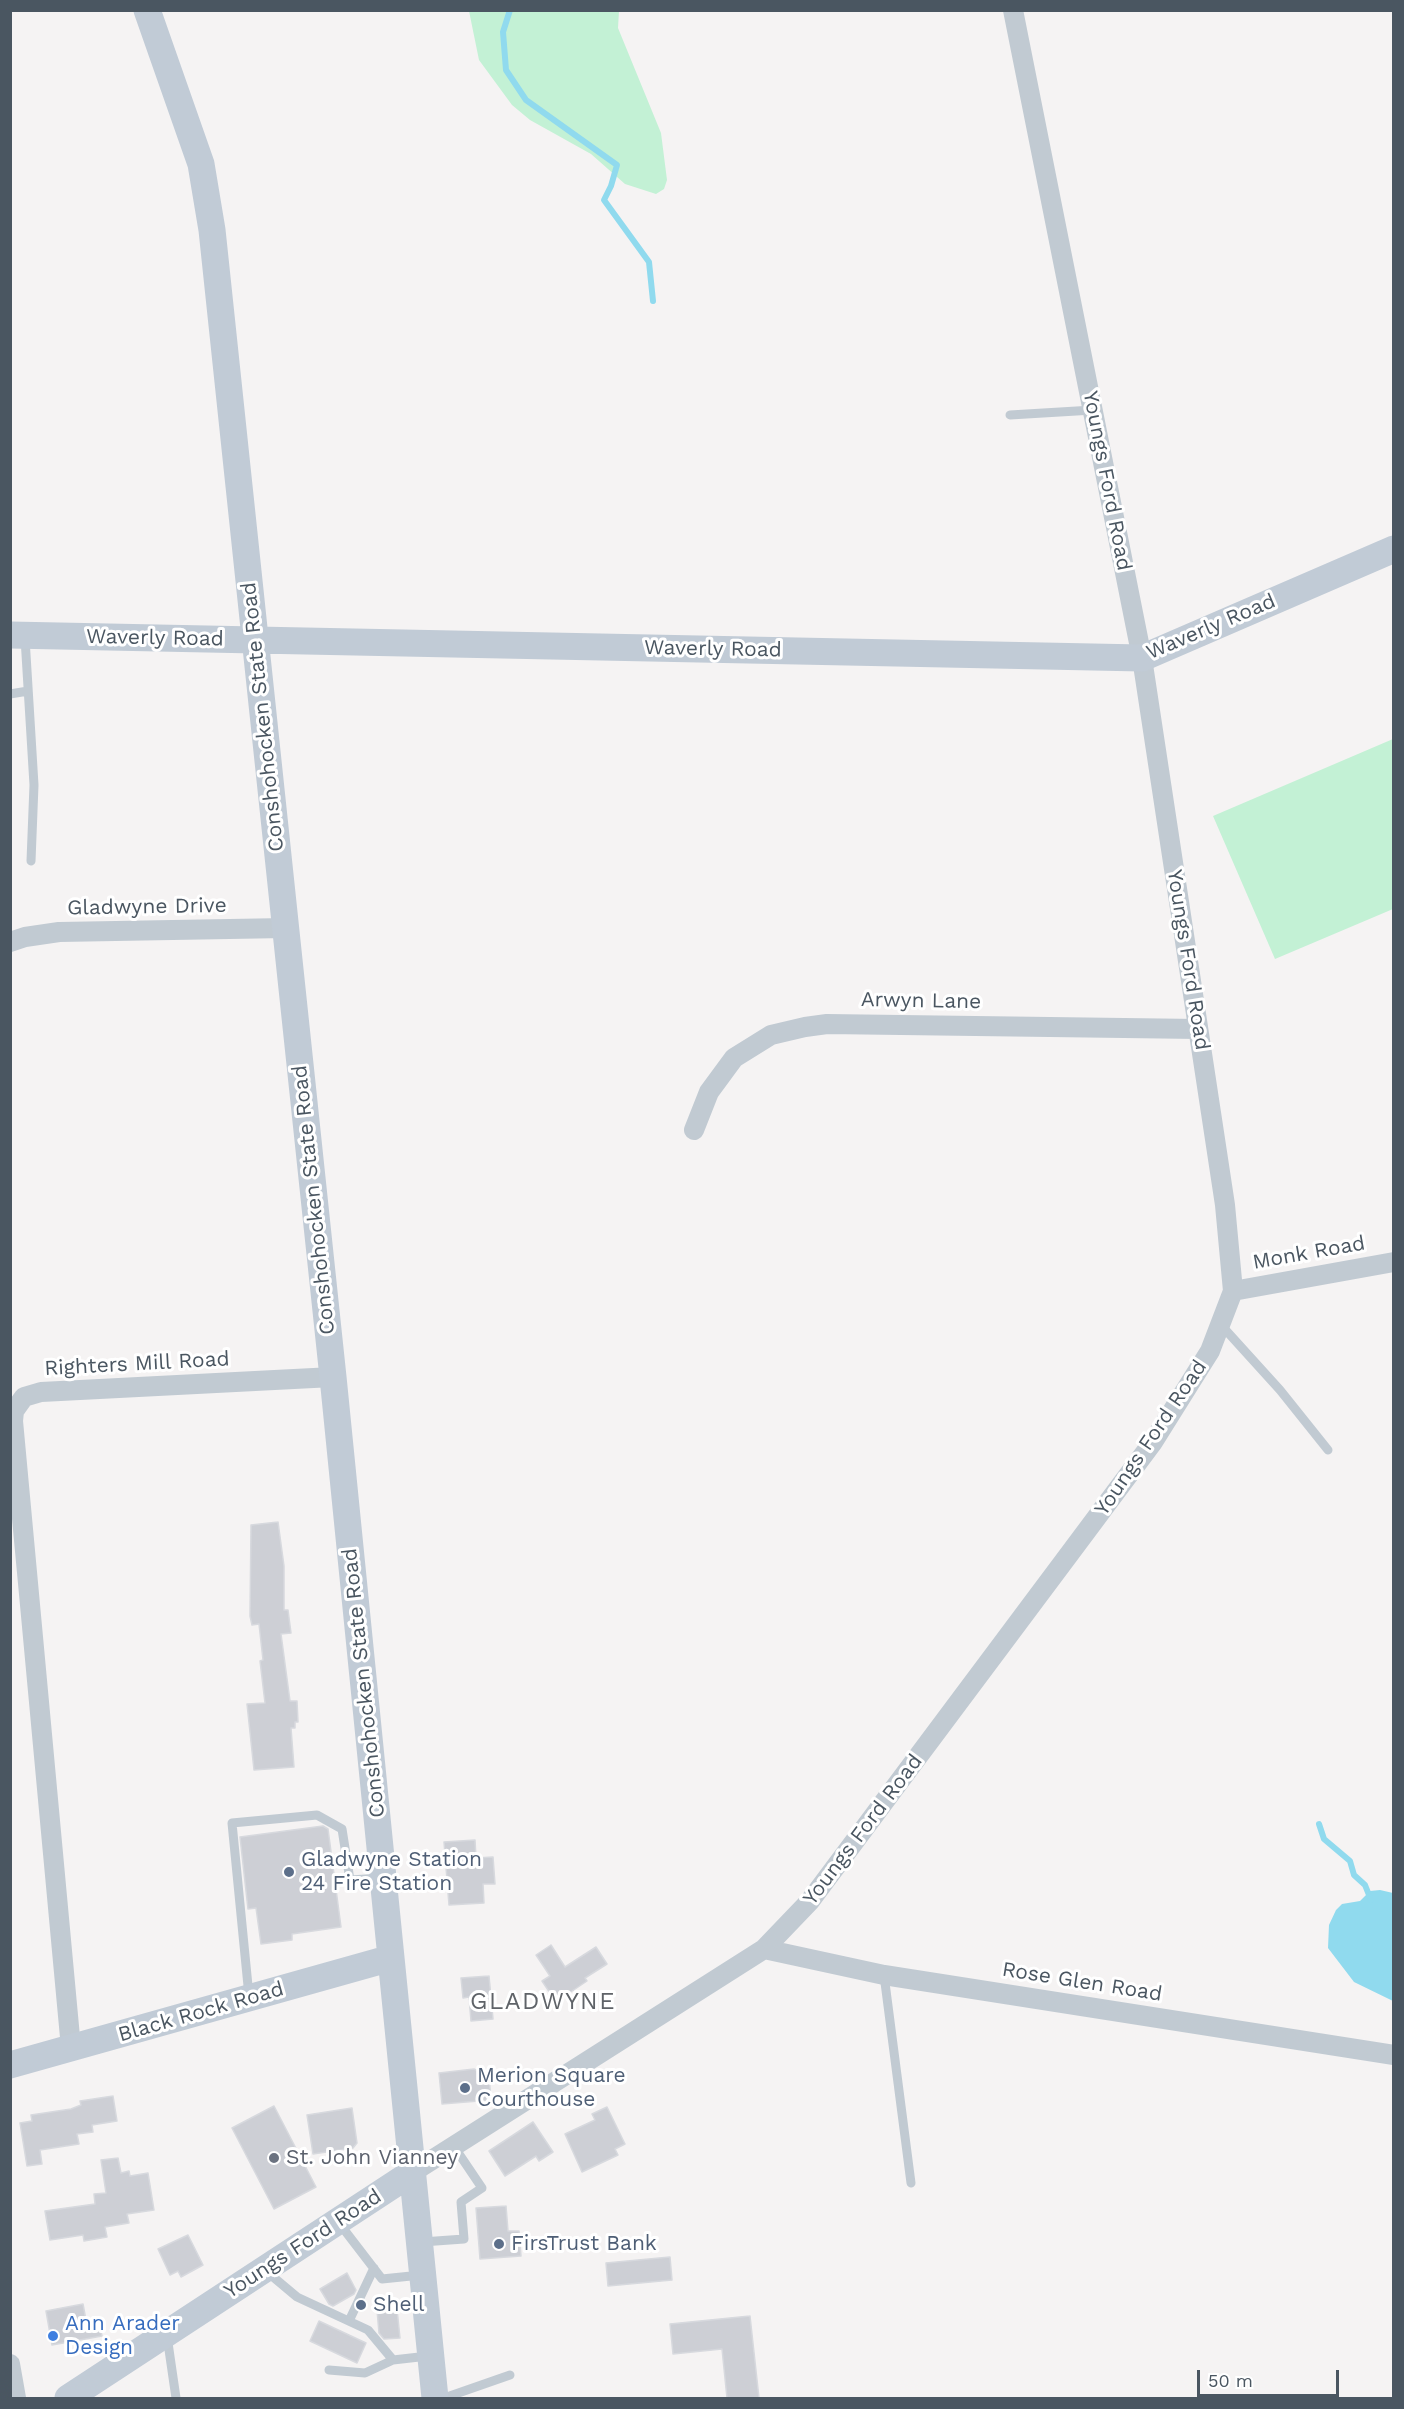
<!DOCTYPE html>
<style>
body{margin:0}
#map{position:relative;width:1404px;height:2409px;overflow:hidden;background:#f5f3f3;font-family:"Work Sans",sans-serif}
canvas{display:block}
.frame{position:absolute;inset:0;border:12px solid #4a5661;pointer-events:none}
.scale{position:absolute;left:1197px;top:2370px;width:142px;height:27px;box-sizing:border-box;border:3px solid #4a5661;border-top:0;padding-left:8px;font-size:18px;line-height:21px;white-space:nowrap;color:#4a5661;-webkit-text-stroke:4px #fff;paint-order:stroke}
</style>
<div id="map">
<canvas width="1404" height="2409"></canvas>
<div class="frame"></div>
<div class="scale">50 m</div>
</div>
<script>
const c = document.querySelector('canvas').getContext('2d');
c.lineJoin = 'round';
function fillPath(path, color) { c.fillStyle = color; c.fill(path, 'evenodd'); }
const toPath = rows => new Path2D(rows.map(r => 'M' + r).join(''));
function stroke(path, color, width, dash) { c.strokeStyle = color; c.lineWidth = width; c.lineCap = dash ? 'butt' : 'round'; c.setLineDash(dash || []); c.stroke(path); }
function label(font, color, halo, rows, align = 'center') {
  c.font = font + ' "Work Sans",sans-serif'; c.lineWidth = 6; c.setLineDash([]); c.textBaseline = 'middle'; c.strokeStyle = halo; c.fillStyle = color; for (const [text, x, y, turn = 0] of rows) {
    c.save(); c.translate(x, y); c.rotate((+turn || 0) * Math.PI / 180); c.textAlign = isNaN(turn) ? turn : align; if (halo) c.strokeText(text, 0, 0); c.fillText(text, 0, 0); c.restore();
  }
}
const green = toPath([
 [469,11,619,11,618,28,661,133,667,180,664,189,656,194,625,184,591,154,530,120,512,105,479,60],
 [1393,739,1393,909,1275,959,1213,816]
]);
const water = toPath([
 [1380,1890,1393,1893,1393,2001,1354,1982,1328,1948,1329,1925,1336,1910,1342,1904,1360,1901,1370,1891]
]);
const stream = toPath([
 [510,10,503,32,506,70,526,100,617,165,611,186,604,200,649,262,653,301],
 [1319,1824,1324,1839,1350,1861,1354,1875,1365,1885,1371,1900]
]);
const building = toPath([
 [278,1522,284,1566,284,1610,288,1610,291,1633,281,1634,290,1701,297,1701,298,1722,295,1722,295,1728,291,1728,294,1767,254,1770,247,1704,265,1703,260,1661,263,1660,259,1624,252,1625,250,1616,251,1525,278,1522],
 [323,1826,328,1829,341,1927,292,1934,292,1940,261,1944,256,1908,248,1909,240,1837,323,1826],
 [475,1840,476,1858,493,1857,495,1884,483,1884,484,1903,449,1905,444,1842,475,1840],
 [551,1945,565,1967,596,1947,607,1964,585,1978,587,1981,556,2002,542,1981,550,1976,536,1955,551,1945],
 [489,1976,493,2019,471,2021,469,1997,463,1998,461,1978,489,1976],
 [474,2069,489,2076,491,2100,442,2104,439,2073,474,2069],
 [113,2096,117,2121,92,2125,93,2132,77,2134,79,2144,40,2150,42,2164,27,2166,20,2123,32,2121,31,2115,71,2109,81,2105,80,2101,113,2096],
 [274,2106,316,2187,274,2209,232,2128,274,2106],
 [607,2107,625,2144,615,2149,618,2155,582,2172,565,2134,595,2120,592,2114,607,2107],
 [352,2108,357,2143,353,2148,313,2154,307,2115,352,2108],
 [533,2122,553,2152,539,2161,536,2156,505,2176,489,2151,533,2122],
 [118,2158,121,2173,129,2171,130,2176,148,2173,154,2210,127,2214,129,2223,105,2227,107,2237,84,2241,83,2235,50,2240,45,2211,95,2204,94,2194,106,2193,101,2160,118,2158],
 [506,2206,508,2231,519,2231,521,2256,480,2259,476,2208,506,2206],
 [188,2235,203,2265,181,2277,178,2271,170,2275,158,2249,188,2235],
 [670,2257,672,2280,608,2286,606,2263,670,2257],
 [347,2273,356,2290,354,2294,333,2306,329,2304,320,2289,347,2273],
 [83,2304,86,2320,98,2318,102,2336,52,2345,46,2311,83,2304],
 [397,2309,400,2338,384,2339,379,2333,377,2310,397,2309],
 [750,2316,759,2398,727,2398,722,2349,673,2354,670,2324,750,2316],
 [319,2321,366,2343,357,2363,310,2341,319,2321]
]);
const lane = toPath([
 [1010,415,1093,410],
 [25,638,34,785,31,861],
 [10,694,28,691],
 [1222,1326,1280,1390,1328,1450],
 [884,1975,911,2183],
 [249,1996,232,1823,317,1815,342,1829,350,1880,382,1878],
 [339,2223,382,2279,421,2275],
 [422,2242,464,2239,461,2202,482,2188,453,2145],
 [266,2271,297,2297,368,2330,393,2360,428,2356],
 [349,2321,374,2268],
 [167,2336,176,2398],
 [329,2370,365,2373,393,2360],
 [444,2398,510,2375]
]);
const street = toPath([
 [10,942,25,937,59,932,286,928],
 [694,1130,709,1092,734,1058,771,1035,805,1027,827,1024,1198,1029],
 [1233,1291,1394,1262],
 [764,1949,884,1975,1394,2055],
 [71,2048,13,1421,14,1411,24,1397,41,1392,333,1377],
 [413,2172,764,1949,810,1901,1153,1442,1210,1351,1233,1291,1225,1205,1142,658,1013,10],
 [10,2364,16,2398]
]);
const secondary = toPath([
 [147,10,201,164,212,230,333,1377,435,2398],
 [10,635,1142,658,1394,549],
 [10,2065,391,1958],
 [68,2398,413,2172]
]);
const markers = [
 [289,1872,6,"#5c6f8a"],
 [465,2088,6,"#5c6f8a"],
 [274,2158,6,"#6b7280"],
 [499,2244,6,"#5c6f8a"],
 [361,2305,6,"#5c6f8a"],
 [53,2336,6,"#3f7fe0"]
];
const streetNames = [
 ["Youngs Ford Road",1107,481,79],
 ["Waverly Road",1211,627,-23],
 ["Waverly Road",155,638,1],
 ["Waverly Road",713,649,1],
 ["Conshohocken State Road",263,717,-96],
 ["Gladwyne Drive",147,907,-1],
 ["Youngs Ford Road",1188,960,81],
 ["Arwyn Lane",921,1001,1],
 ["Conshohocken State Road",314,1200,-96],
 ["Monk Road",1309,1253,-10],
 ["Righters Mill Road",137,1364,-3],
 ["Youngs Ford Road",1151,1438,-56],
 ["Conshohocken State Road",364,1683,-96],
 ["Youngs Ford Road",863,1830,-53],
 ["Rose Glen Road",1082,1982,9],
 ["Black Rock Road",201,2012,-16],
 ["Youngs Ford Road",303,2244,-33]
];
const serviceNames = [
 ["Gladwyne Station",301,1860],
 ["24 Fire Station",301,1884],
 ["Merion Square",477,2076],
 ["Courthouse",477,2100],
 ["FirsTrust Bank",511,2244],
 ["Shell",373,2305]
];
const worshipNames = [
 ["St. John Vianney",286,2158]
];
const shopNames = [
 ["Ann Arader",65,2324],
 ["Design",65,2348]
];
const quarterNames = [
 ["GLADWYNE",543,2002]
];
fillPath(green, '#c3f1d5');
fillPath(water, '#90daee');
stroke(stream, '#90daee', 6);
fillPath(building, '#cdcfd5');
stroke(building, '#d7d9de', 1.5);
stroke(lane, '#c1cad2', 9);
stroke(street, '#c1cad2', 20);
stroke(secondary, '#c1cbd6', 27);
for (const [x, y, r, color] of markers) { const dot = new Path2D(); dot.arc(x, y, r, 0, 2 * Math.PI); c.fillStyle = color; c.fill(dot); stroke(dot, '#fff', 2); }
label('21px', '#4a5661', '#fff', streetNames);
label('21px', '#4e5e75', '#fff', serviceNames, 'left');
label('21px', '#5b616d', '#fff', worshipNames, 'left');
label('21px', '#366cbe', '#fff', shopNames, 'left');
c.letterSpacing = '1.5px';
label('24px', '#5f6368', '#fff', quarterNames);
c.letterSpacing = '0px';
</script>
